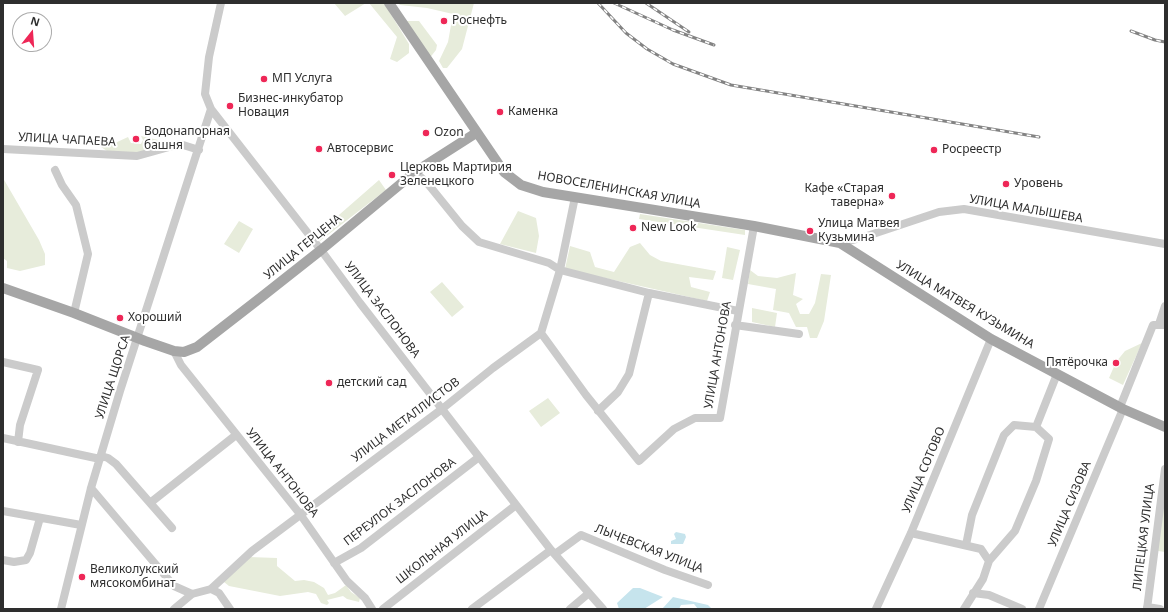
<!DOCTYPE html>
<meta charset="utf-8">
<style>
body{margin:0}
#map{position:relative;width:1168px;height:612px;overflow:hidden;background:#fff;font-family:"Noto Sans",sans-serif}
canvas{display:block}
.frame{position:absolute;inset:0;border:4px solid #2e2e2e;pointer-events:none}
.north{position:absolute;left:12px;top:12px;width:40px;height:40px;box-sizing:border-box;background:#fff;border:1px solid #ababab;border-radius:50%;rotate:17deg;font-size:11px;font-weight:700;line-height:16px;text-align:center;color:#2e2e2e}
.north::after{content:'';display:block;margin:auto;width:14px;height:18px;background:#ee2757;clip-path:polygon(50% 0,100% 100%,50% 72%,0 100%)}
</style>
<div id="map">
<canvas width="1168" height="612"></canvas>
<div class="frame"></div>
<div class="north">N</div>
</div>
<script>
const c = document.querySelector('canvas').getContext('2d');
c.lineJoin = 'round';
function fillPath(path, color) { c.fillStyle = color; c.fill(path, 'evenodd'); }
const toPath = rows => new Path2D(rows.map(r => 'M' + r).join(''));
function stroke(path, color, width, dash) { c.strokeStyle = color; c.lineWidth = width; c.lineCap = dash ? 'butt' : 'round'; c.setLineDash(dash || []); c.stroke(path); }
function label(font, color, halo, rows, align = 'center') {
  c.font = font + ' "Noto Sans",sans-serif'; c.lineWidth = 4; c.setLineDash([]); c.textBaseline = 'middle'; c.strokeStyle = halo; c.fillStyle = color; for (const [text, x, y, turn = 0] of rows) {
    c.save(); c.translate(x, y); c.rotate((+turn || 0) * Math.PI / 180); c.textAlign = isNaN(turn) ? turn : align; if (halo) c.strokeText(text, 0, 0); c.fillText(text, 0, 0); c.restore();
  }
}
const green = toPath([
 [334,3,366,3,345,16],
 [369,3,384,3,409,44,409,53,397,62,390,59,397,37],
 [398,3,474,3,462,49,447,68,443,68,439,61,448,42,453,14,427,8,400,5],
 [403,21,419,21,437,45,436,50,429,59],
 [141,136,158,140,157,144,153,148,141,153,107,151,101,147,102,141,115,143,128,137,131,143,141,144,143,140],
 [3,178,39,240,45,254,45,265,20,271,7,268,7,261,3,258],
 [379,180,386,190,320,241,316,235],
 [518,211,536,218,539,236,536,253,500,244],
 [640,214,745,230,745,235,639,219],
 [239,221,253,229,239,253,224,244],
 [640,243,650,255,661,261,716,271,713,280,689,277,691,287,710,292,707,301,565,269,570,246,590,252,595,267,614,272,630,247],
 [727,247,740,250,733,280,722,278],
 [750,270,758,276,777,278,796,273,793,295,803,299,796,304,800,314,809,314,815,303,821,274,831,275,824,321,817,338,810,338,807,327,796,327,789,313,773,310,776,289,748,284],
 [442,282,464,307,452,317,430,292],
 [752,308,777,313,775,327,752,322],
 [1142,343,1123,385,1109,378,1116,362,1125,351],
 [548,398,560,413,541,427,529,411],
 [1163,503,1165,504,1165,552,1158,551],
 [249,557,277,558,277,566,295,581,304,580,314,582,324,588,328,595,335,593,346,585,351,592,360,598,359,602,347,599,343,596,327,600,329,603,327,605,321,603,316,594,308,592,280,596,229,586,224,582]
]);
const water = toPath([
 [676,532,685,534,686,537,683,544,671,544,671,541,676,539,674,534],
 [633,588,640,588,663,597,644,609,619,609,617,603],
 [673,597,708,605,712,609,698,609,694,604,681,605,679,609,662,609]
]);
const minor = toPath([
 [221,3,209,57,205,94,211,109,321,250,360,303,551,550,603,609],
 [3,149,137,156,180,144,199,150],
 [55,170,62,185,76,205,88,254,74,313],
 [415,172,428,184,462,226,479,242,549,263,560,270,649,293,738,311],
 [840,243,864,237,939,212,964,209,1165,244],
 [1159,324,1165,306],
 [735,325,799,334],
 [541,333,586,395,639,461,674,429,695,418,720,418,754,226],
 [174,351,181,365,300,514,347,581,365,598,372,609],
 [3,362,38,370,20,425,18,442],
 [1120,407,1153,325,1165,325],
 [598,411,618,392,629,374,649,293],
 [3,438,100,459],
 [101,456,108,458,116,464,172,528],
 [91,488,174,586,192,594],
 [150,503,236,435],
 [3,511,81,525],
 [911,533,981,549,989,561,1015,531,1036,481,1049,439,1036,427],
 [966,545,972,515,1004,435,1014,425,1036,427,1057,374],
 [555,554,581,535,665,570,708,585],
 [3,560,14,562,26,560,30,553,40,518],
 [334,563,361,548,479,457],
 [211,589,219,593,230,609],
 [973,593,989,595,1022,609],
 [1147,607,1160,609],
 [61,609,91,488,120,391,211,109],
 [174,609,192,594,211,589,252,551,442,409,493,368,541,333,560,270,575,197],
 [383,609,516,505],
 [472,609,551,550],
 [570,609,589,593],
 [876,609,911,533,991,339],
 [964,609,983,579,989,561],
 [1039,609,1123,409],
 [1147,609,1165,469]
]);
const major = toPath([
 [389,3,504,172,521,185,543,192,754,226,840,243,991,339,1123,409,1165,427],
 [3,288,74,313,145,341,174,351,184,352,197,347,264,295,321,250,415,172,476,133]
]);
const rail = toPath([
 [598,3,626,33,647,49,673,64,731,85,1039,137],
 [614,3,673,30,714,45],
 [646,3,689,32],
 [1131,31,1155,40,1165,42]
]);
const markers = [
 [444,21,4,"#ee2757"],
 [264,79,4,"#ee2757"],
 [230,106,4,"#ee2757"],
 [500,112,4,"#ee2757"],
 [426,133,4,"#ee2757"],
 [136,139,4,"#ee2757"],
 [319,149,4,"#ee2757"],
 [934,150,4,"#ee2757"],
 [392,175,4,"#ee2757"],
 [1006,184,4,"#ee2757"],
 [892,196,4,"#ee2757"],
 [633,228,4,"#ee2757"],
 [810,231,4,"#ee2757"],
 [120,318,4,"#ee2757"],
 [1116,363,4,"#ee2757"],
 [329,383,4,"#ee2757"],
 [82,577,4,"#ee2757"]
];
const poiNames = [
 ["Роснефть",452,21],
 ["МП Услуга",272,79],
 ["Бизнес-инкубатор",238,99],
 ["Новация",238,113],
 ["Каменка",508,112],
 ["Водонапорная",144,132],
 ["башня",144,146],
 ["Ozon",434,133],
 ["Автосервис",327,149],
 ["Росреестр",942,150],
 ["Церковь Мартирия",400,168],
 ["Зеленецкого",400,182],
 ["Уровень",1014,184],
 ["Кафе «Старая",884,189,"right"],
 ["таверна»",884,203,"right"],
 ["Улица Матвея",818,224],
 ["Кузьмина",818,238],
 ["New Look",641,228],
 ["Хороший",128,318],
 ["Пятёрочка",1108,363,"right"],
 ["детский сад",337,383],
 ["Великолукский",90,570],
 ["мясокомбинат",90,584]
];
const streetNames = [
 ["УЛИЦА ЧАПАЕВА",67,140,3],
 ["НОВОСЕЛЕНИНСКАЯ УЛИЦА",619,190,10],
 ["УЛИЦА МАЛЫШЕВА",1026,209,10],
 ["УЛИЦА ГЕРЦЕНА",303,247,-39],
 ["УЛИЦА МАТВЕЯ КУЗЬМИНА",965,305,31],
 ["УЛИЦА ЗАСЛОНОВА",382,310,53],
 ["УЛИЦА АНТОНОВА",718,355,-80],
 ["УЛИЦА ЩОРСА",113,377,-72],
 ["УЛИЦА МЕТАЛЛИСТОВ",406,420,-37],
 ["УЛИЦА СОТОВО",924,470,-67],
 ["УЛИЦА АНТОНОВА",282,473,52],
 ["ПЕРЕУЛОК ЗАСЛОНОВА",400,502,-37],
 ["УЛИЦА СИЗОВА",1070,504,-67],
 ["ЛИПЕЦКАЯ УЛИЦА",1144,537,-83],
 ["ШКОЛЬНАЯ УЛИЦА",442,547,-38],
 ["ЛЫЧЕВСКАЯ УЛИЦА",649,549,21]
];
fillPath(green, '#e7ecdb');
fillPath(water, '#c6e4ed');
stroke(minor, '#cbcbcb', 8);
stroke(major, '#a6a6a6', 10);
stroke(rail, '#838383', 3);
stroke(rail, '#fff', 1.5, [4.5]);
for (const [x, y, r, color] of markers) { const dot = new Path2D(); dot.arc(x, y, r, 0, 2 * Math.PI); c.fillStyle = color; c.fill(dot); stroke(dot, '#fff', 1.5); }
label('12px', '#2e2e2e', '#fff', poiNames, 'left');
label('12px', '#2e2e2e', '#fff', streetNames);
</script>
